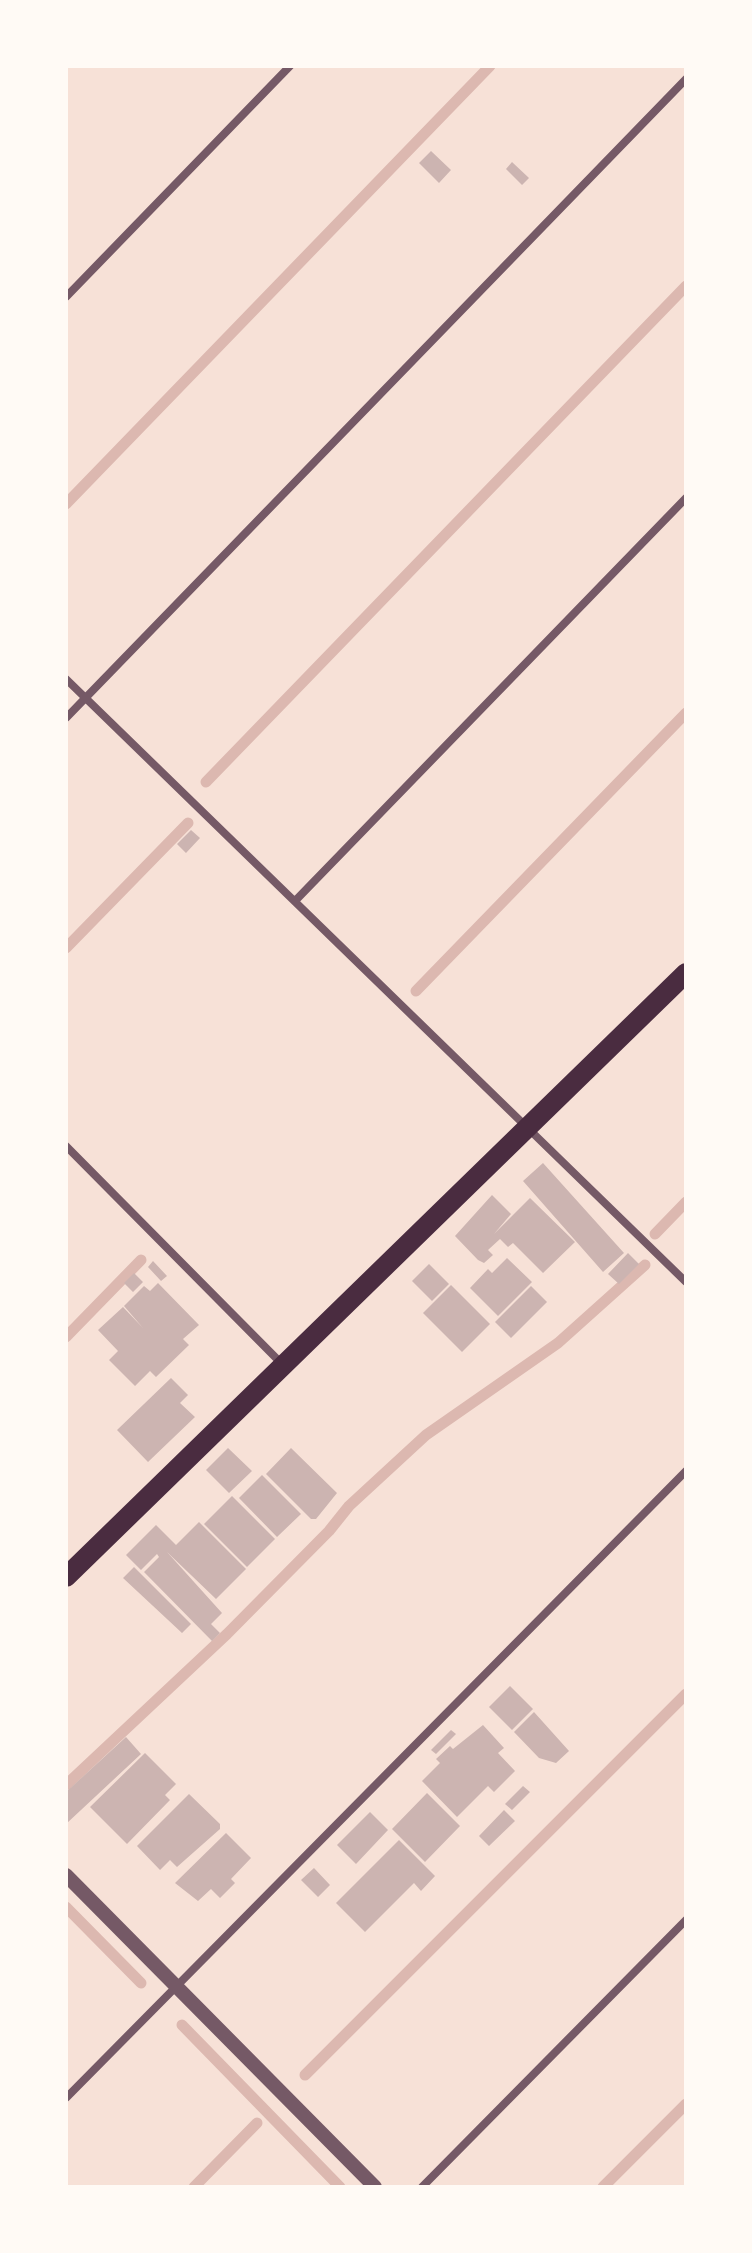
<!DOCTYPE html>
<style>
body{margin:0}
#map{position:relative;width:752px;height:2253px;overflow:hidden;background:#f7e1d7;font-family:"Roboto Condensed",sans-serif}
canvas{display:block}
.frame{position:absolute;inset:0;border:68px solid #fffaf5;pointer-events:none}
</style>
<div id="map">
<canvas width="752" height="2253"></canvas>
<div class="frame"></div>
</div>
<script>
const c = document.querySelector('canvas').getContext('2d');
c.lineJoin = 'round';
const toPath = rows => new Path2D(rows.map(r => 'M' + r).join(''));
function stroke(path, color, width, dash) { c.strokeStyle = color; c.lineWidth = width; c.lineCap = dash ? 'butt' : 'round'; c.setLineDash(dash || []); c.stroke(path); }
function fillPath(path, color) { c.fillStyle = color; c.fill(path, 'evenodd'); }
const stream = toPath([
 [66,504,490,66],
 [206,782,686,286],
 [66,948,188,823],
 [416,991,686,713],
 [655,1234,686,1202],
 [66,1337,141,1260],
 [66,1785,227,1634,329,1531,349,1506,426,1435,558,1343,645,1265],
 [66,1907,141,1983],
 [182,2025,340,2187],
 [305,2075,686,1694],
 [194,2187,257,2123],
 [603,2187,686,2104]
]);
const building = toPath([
 [431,151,451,170,439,183,419,163],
 [512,162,529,178,522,185,506,169],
 [191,830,200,838,186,853,177,844],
 [543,1163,624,1253,603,1272,523,1181],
 [492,1195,511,1214,494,1234,530,1198,575,1242,543,1273,513,1243,508,1247,500,1239,488,1250,493,1255,484,1263,478,1260,455,1236],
 [628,1253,639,1264,619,1284,608,1274],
 [507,1258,532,1282,498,1316,470,1288,488,1269,492,1273],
 [153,1261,167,1276,161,1281,148,1267],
 [429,1264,449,1284,432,1301,412,1281],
 [134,1273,143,1282,133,1292,124,1283],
 [158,1283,199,1325,183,1339,189,1345,156,1377,150,1371,135,1386,109,1360,118,1351,98,1330,123,1307,143,1328,124,1306,144,1286,150,1291],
 [451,1285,490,1324,462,1352,423,1313],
 [531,1286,547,1302,511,1338,495,1322],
 [171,1378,188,1395,180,1403,195,1417,148,1462,117,1430],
 [228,1448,252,1471,229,1493,206,1470],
 [291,1448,337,1493,316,1519,311,1519,266,1474],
 [262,1475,301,1514,277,1537,239,1498],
 [232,1496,275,1539,247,1567,204,1524],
 [199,1522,246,1569,216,1599,167,1552,222,1613,211,1624,220,1633,212,1641,144,1572,159,1557,157,1554,141,1570,126,1555,156,1525,176,1545],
 [134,1567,191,1624,182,1633,123,1578],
 [510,1686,533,1709,512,1730,489,1707],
 [534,1712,569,1751,556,1763,539,1758,514,1732],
 [483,1725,504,1748,498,1753,515,1771,494,1792,488,1786,457,1817,422,1781,440,1763,436,1759,450,1746,453,1749],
 [451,1730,456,1734,436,1754,431,1750],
 [126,1737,141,1754,66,1824,66,1792],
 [145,1753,176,1784,165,1795,170,1800,127,1844,90,1807],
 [523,1786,530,1792,512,1810,505,1804],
 [427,1793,460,1826,425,1862,392,1829],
 [189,1794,220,1824,220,1829,177,1867,170,1860,160,1870,137,1846],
 [504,1810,515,1821,489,1846,479,1836],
 [370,1812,388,1830,356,1864,337,1845],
 [226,1833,251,1858,231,1879,235,1883,220,1898,211,1889,198,1901,175,1883],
 [399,1840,435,1876,421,1891,414,1883,365,1932,336,1903],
 [314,1868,330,1885,318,1897,301,1880]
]);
const minor = toPath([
 [66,297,290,66],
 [66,679,686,1282],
 [66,718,686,79],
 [295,901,686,498],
 [66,1146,282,1364],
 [66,2098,686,1471],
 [422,2187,686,1920]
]);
const tertiary = toPath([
 [66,1875,375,2187]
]);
const primary = toPath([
 [66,1577,686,973]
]);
stroke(stream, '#dcb8b0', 11);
fillPath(building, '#ccb4b1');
stroke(minor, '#755966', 8);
stroke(tertiary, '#755966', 14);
stroke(primary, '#4a2c40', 20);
</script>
